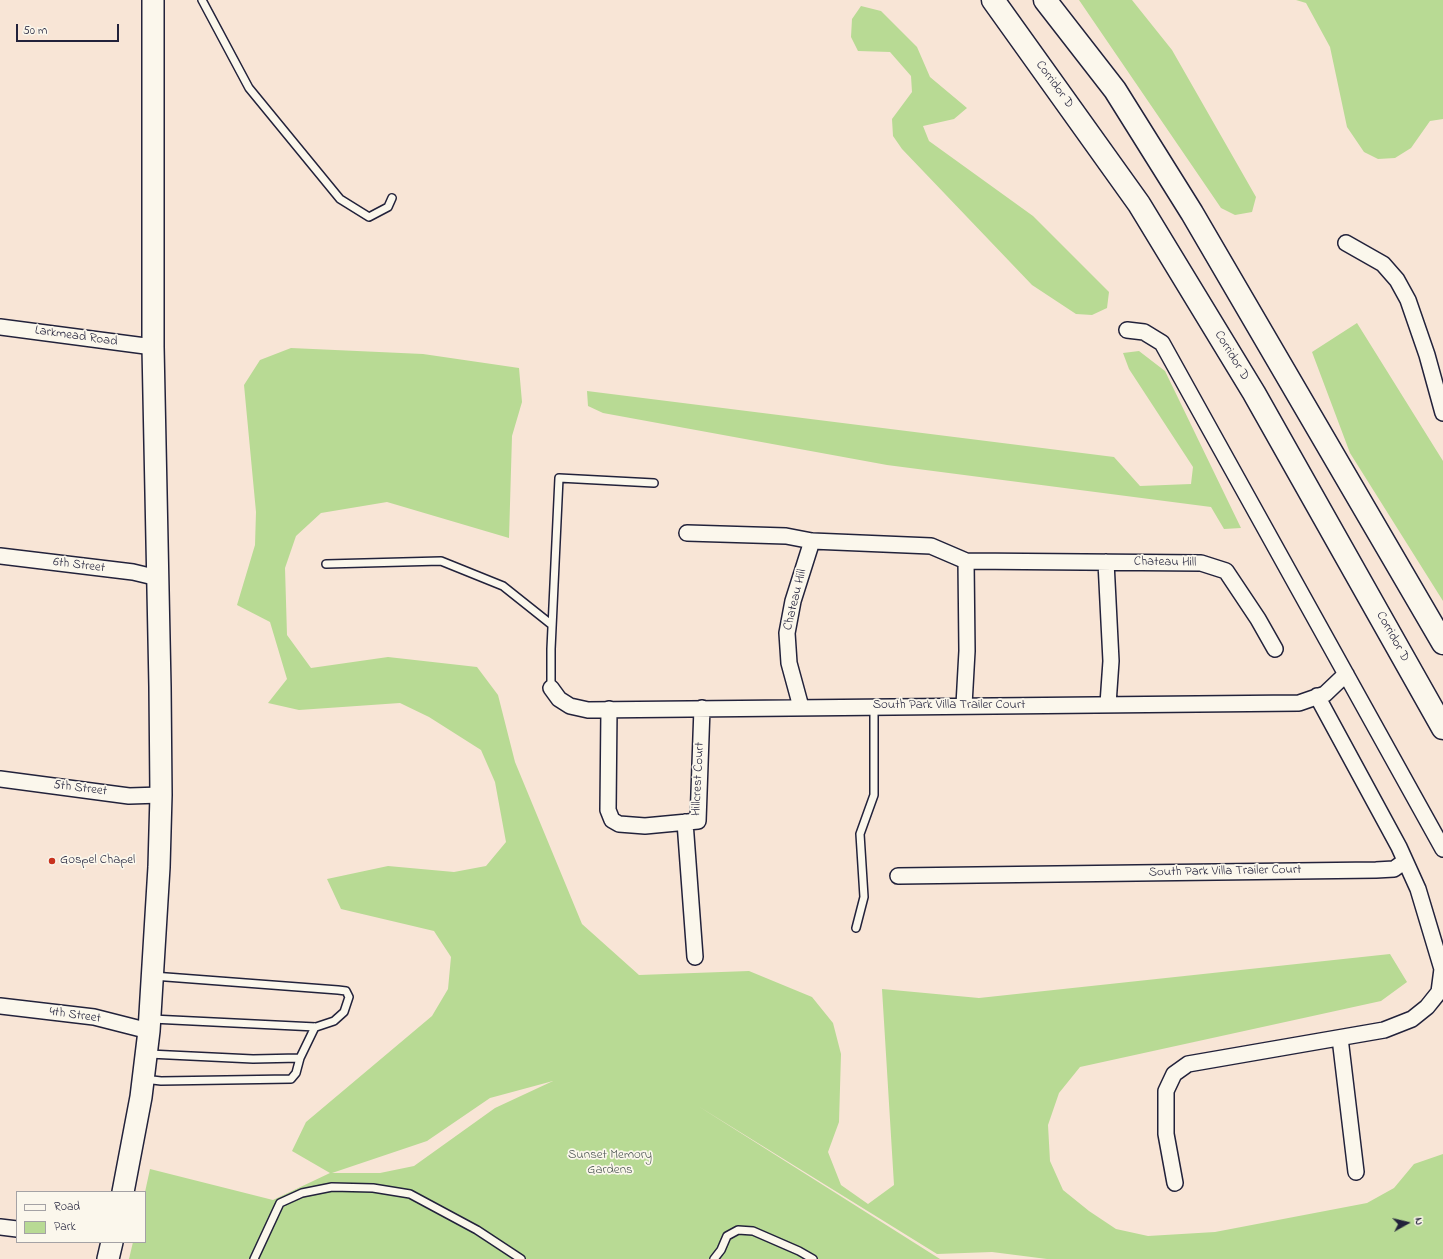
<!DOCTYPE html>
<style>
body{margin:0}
#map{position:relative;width:1443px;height:1259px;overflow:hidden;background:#f8e5d6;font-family:"Indie Flower",sans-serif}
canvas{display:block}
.legend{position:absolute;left:16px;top:1191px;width:130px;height:52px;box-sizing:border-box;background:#fbf7ec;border:1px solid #a4a2a5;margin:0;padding:5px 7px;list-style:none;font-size:12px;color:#22223b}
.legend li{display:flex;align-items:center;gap:8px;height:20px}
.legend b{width:20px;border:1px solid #a4a2a5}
.north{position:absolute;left:1387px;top:1203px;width:40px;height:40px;-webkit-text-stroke:3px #fbf7ec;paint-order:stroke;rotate:82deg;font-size:11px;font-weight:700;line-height:16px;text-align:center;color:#22223b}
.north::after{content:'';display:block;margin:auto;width:14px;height:18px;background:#22223b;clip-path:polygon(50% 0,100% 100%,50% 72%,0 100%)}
.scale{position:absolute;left:16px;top:24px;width:103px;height:18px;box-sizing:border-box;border:2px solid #22223b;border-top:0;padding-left:5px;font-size:12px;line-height:14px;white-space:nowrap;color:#22223b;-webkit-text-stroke:3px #fbf7ec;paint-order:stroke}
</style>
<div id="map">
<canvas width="1443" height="1259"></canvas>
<ul class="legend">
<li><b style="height:5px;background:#fbf7ec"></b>Road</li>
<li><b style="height:11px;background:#b8da94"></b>Park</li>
</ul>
<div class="north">N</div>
<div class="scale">50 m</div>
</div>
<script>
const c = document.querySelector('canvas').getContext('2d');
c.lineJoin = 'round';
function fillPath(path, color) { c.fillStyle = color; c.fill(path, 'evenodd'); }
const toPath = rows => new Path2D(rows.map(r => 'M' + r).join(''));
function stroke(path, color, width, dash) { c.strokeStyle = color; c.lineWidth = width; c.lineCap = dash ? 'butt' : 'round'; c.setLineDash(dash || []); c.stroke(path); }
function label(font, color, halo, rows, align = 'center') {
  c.font = font + ' "Indie Flower",sans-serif'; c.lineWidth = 3.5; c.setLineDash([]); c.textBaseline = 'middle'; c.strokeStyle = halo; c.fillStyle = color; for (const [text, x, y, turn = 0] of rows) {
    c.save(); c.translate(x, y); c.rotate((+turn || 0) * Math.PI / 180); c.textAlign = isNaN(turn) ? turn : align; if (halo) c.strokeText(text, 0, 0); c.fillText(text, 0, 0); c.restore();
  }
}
const green = toPath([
 [1079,0,1132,0,1172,50,1256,197,1252,212,1235,215,1221,208],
 [1296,0,1443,0,1443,119,1430,121,1411,148,1395,158,1378,159,1364,152,1347,127,1330,47,1306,3],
 [861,6,881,11,917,47,930,77,967,108,954,119,923,126,929,141,1033,216,1109,292,1107,308,1092,315,1076,314,1032,285,902,149,893,136,892,119,912,92,911,76,890,52,858,51,851,37,852,19],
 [1357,323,1443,461,1443,601,1350,453,1312,352],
 [291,348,423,354,519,368,522,402,512,436,509,538,387,502,321,513,296,536,285,568,287,635,311,668,388,657,477,667,498,695,515,762,582,924,639,975,749,971,812,997,833,1023,841,1054,839,1122,828,1152,841,1185,868,1204,894,1185,882,989,979,998,1390,954,1407,982,1381,1001,1080,1067,1059,1093,1048,1125,1050,1161,1063,1190,1089,1211,1116,1229,1148,1236,1215,1232,1367,1203,1394,1188,1414,1164,1443,1154,1443,1259,1047,1259,992,1252,937,1254,698,1106,940,1259,129,1259,133,1242,145,1242,145,1192,150,1169,273,1200,330,1173,292,1151,306,1122,432,1016,448,989,451,957,434,931,341,909,327,879,388,866,454,872,486,866,506,842,495,782,481,750,429,717,400,703,299,710,268,703,287,679,270,622,237,605,255,545,256,512,244,385,260,360],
 [553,1081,495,1108,414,1166,380,1173,332,1173,427,1141,490,1098],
 [1139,351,1165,371,1241,528,1224,529,1211,507,887,465,603,413,588,406,587,391,1114,457,1140,486,1191,484,1193,467,1129,369,1123,353]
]);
const lane = toPath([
 [202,0,249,88,340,199,369,217,388,207,392,198],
 [326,564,441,561,503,586,552,625],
 [551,688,551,649,559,478,654,483],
 [856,928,864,897,860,834,874,795,874,706],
 [152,1019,316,1027,334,1021,344,1012,349,997,346,991,338,990,153,976],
 [149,1054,253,1059,300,1058,315,1027],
 [144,1079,161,1081,291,1079,296,1073,300,1058],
 [254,1259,280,1203,302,1193,332,1187,373,1188,410,1194,477,1230,521,1259],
 [714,1259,721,1250,727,1236,738,1230,753,1231,799,1251,813,1259]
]);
const street = toPath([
 [1346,243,1383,264,1397,280,1408,300,1427,355,1443,413],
 [0,327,153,347],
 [1127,330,1144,332,1162,343,1443,849],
 [687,533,786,536,812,541,931,546,966,561,1201,563,1226,571,1258,619,1275,649],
 [0,556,133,572,158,578],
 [1106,562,1111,661,1108,704],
 [551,688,559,699,570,706,588,710,1299,703,1325,694,1346,674],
 [964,705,967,651,966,561],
 [801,707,789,663,787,633,793,601,812,541],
 [609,709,608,810,612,820,619,824,645,826,698,821,702,708],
 [0,779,129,796,161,795],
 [685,822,695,957],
 [898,876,1376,870,1394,869,1405,861],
 [0,1006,94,1017,149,1031],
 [1340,1038,1356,1172],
 [1175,1183,1166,1134,1166,1091,1174,1074,1188,1064,1384,1030,1412,1019,1427,1007,1439,992,1442,969,1418,889,1399,847,1317,696],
 [0,1227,17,1229]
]);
const secondary = toPath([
 [123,1192,141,1097,149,1031,159,867,161,795,160,687,153,347,153,0],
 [108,1259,112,1242]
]);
const highway = toPath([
 [993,0,1139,204,1254,393,1443,728],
 [1045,0,1115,90,1192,213,1443,643]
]);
const markers = [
 [52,861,4,"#c8321e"]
];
const streetNames = [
 ["Corridor D",1054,85,54],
 ["Larkmead Road",76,337,8],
 ["Corridor D",1231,356,59],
 ["Chateau Hill",1165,563,1],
 ["6th Street",79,566,7],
 ["Chateau Hill",796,600,-76],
 ["Corridor D",1392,637,61],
 ["South Park Villa Trailer Court",949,706],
 ["Hillcrest Court",699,779,-87],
 ["5th Street",80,789,7],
 ["South Park Villa Trailer Court",1225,872,-1],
 ["4th Street",75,1016,8]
];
const poiNames = [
 ["Gospel Chapel",60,861]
];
const parkNames = [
 ["Sunset Memory",610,1156],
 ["Gardens",610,1171]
];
fillPath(green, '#b8da94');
stroke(lane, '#22223b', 10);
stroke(street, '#22223b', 18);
stroke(secondary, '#22223b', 24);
stroke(highway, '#22223b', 25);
stroke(lane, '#fbf7ec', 7);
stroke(street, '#fbf7ec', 15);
stroke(secondary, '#fbf7ec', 21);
stroke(highway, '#fbf7ec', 22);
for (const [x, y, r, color] of markers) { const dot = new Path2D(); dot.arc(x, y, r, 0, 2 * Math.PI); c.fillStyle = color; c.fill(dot); stroke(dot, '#fbf7ec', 1.5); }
label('13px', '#22223b', '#fbf7ec', streetNames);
label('13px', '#22223b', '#fbf7ec', poiNames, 'left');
label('13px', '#4f5956', '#fbf7ec', parkNames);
</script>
